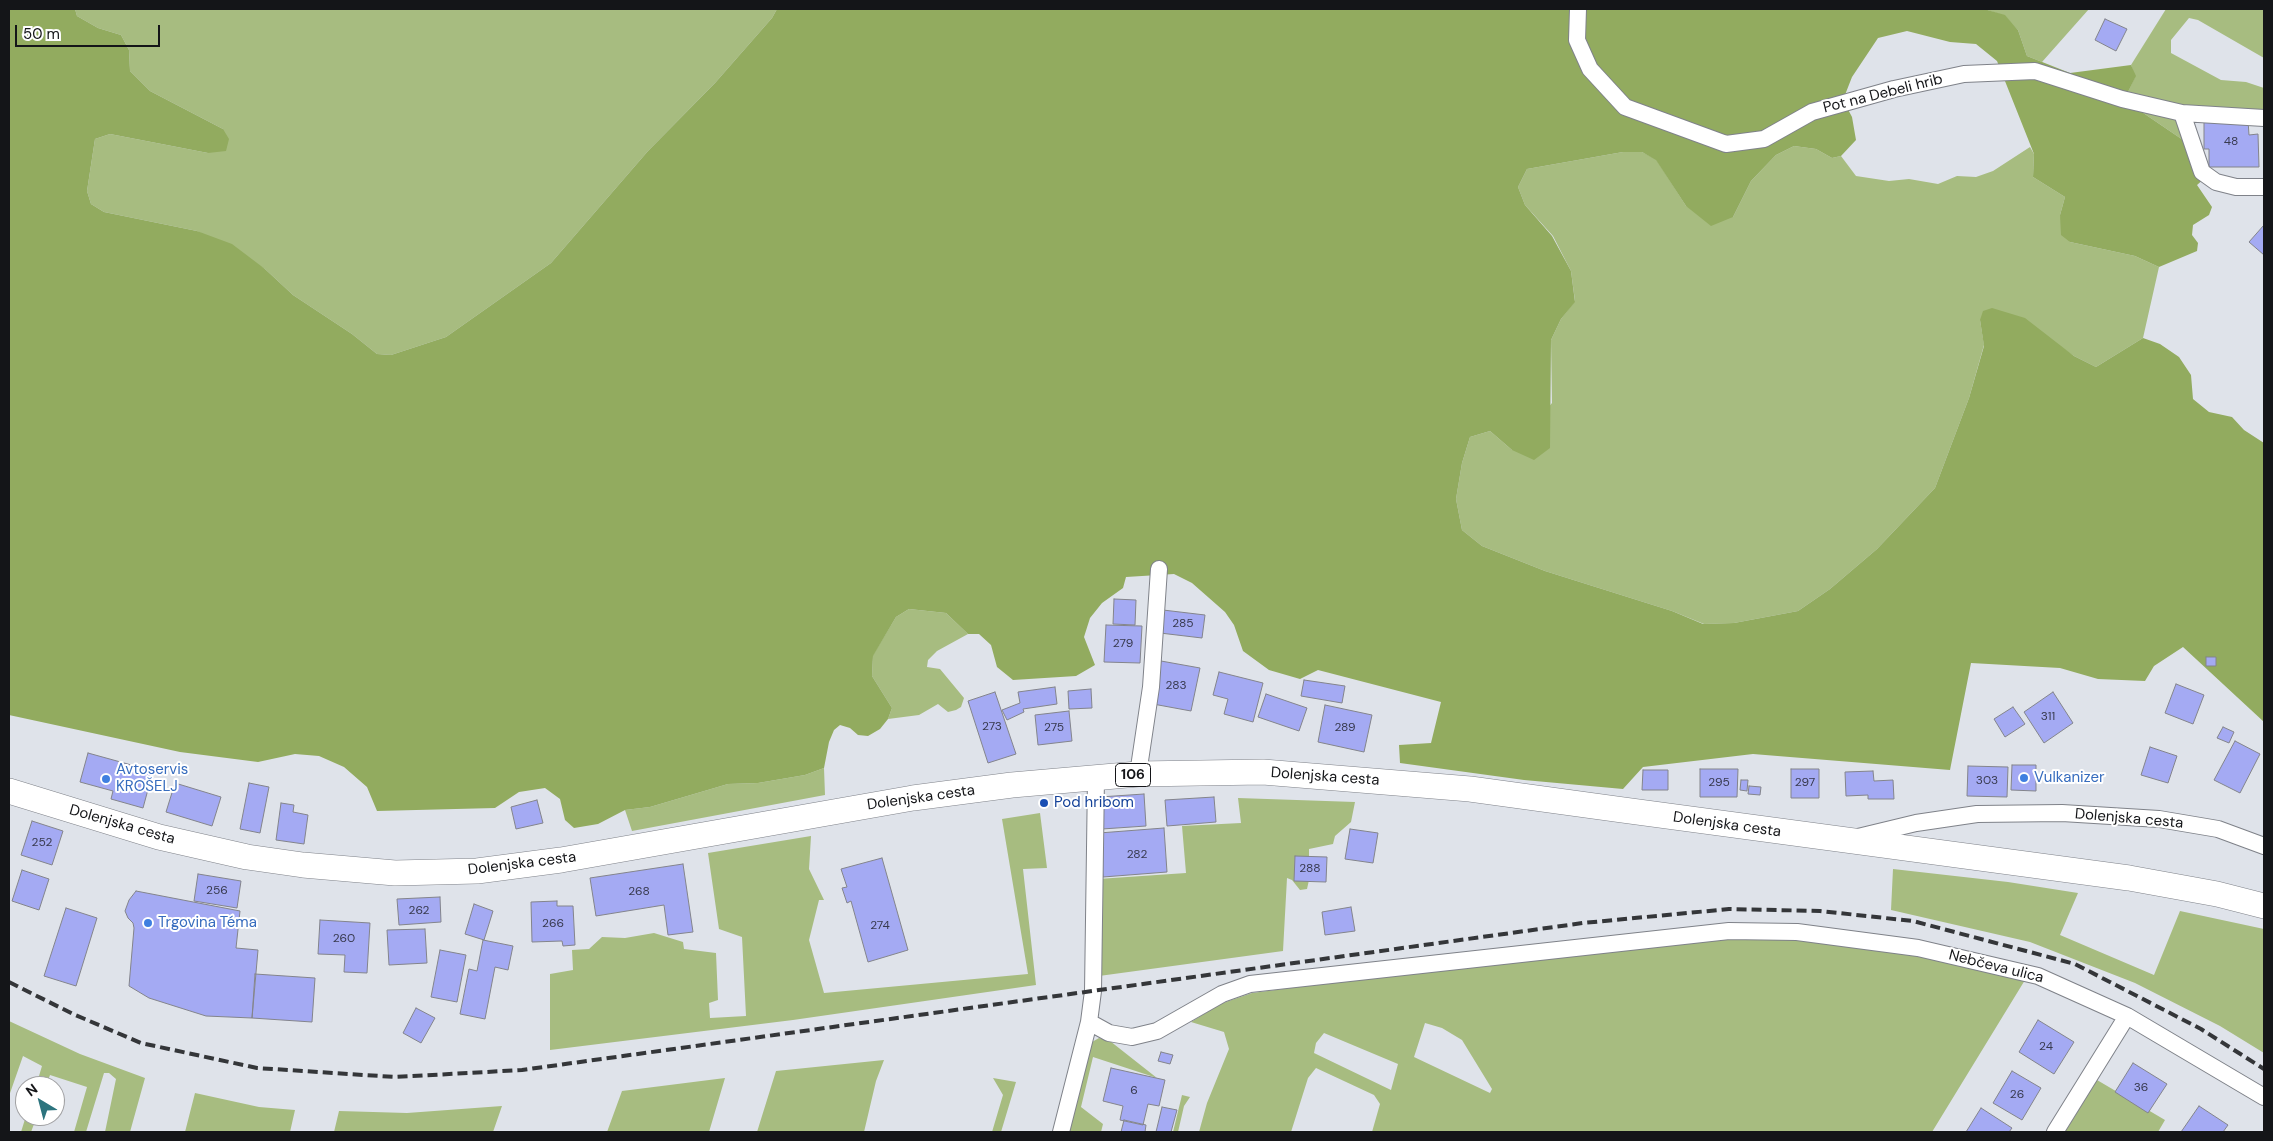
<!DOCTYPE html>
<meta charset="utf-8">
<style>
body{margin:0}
#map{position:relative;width:2273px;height:1141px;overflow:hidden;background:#dfe3ea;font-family:"DM Sans",sans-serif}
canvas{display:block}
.frame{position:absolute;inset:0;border:10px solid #141518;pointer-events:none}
.north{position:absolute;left:15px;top:1076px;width:50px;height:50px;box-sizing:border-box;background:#fff;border:1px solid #a1a1a3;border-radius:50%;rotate:323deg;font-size:14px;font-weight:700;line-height:20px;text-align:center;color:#141518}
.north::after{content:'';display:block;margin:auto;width:18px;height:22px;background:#2c747e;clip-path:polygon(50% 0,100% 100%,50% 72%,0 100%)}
.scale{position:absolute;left:15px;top:25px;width:145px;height:22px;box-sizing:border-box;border:2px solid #141518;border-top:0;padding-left:6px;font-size:15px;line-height:18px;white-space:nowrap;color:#141518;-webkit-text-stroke:4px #fff;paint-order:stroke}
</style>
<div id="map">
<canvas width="2273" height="1141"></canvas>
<div class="frame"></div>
<div class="north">N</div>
<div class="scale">50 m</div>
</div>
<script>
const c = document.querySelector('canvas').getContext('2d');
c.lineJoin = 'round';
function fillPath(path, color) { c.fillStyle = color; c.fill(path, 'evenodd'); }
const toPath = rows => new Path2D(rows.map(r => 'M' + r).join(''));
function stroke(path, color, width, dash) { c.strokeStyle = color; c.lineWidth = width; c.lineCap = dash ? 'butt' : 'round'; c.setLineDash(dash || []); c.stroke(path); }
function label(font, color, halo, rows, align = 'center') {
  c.font = font + ' "DM Sans",sans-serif'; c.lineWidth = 4; c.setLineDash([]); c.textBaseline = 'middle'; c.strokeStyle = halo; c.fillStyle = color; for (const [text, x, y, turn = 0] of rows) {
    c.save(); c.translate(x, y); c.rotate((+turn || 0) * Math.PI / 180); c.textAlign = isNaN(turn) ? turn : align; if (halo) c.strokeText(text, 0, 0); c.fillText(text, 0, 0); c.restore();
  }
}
const green = toPath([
 [75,9,777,9,772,18,715,83,648,151,551,263,446,337,391,355,377,354,352,334,293,295,265,269,197,231,104,212,91,204,87,191,95,139,110,134,208,153,223,129,150,91,130,71,129,50,121,35,98,28,77,16],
 [1984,9,2089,9,2042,62,2027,56,2018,30,2005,16],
 [2166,9,2264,9,2264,58,2198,20,2189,18,2171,40,2171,53,2221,80,2246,82,2264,88,2264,114,2195,113,2183,140,2133,106,2128,92,2135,77,2131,65],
 [1794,146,1816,149,1832,158,1841,156,1856,176,1889,181,1909,179,1938,184,1957,176,1976,177,1993,171,2030,147,2034,154,2033,177,2065,197,2060,215,2070,242,2135,256,2159,267,2143,338,2096,367,2074,356,2049,339,1980,320,1984,345,1969,398,1935,488,1877,549,1830,589,1798,611,1734,623,1704,624,1672,611,1545,571,1482,546,1462,530,1456,499,1462,463,1470,437,1490,431,1512,450,1552,403,1551,340,1561,319,1575,301,1571,271,1553,236,1525,205,1518,187,1527,169,1623,152,1642,152,1656,159,1686,206,1733,217,1751,181,1776,155],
 [909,609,946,613,968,634,937,651,928,660,927,667,940,669,964,698,961,707,956,710,948,712,938,704,919,715,888,719,892,708,872,676,873,655,896,617],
 [824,768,825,795,632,831,625,810,650,807,728,784,758,783,805,775],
 [1238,798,1355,802,1351,822,1335,836,1333,844,1309,849,1309,880,1307,889,1300,890,1292,880,1287,878,1283,951,1099,976,1098,879,1186,873,1182,826,1241,823],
 [1040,813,1047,868,1023,869,1036,985,793,1020,550,1050,550,974,573,970,572,950,589,949,602,937,625,938,654,933,683,942,684,949,716,953,718,1000,709,1003,710,1018,746,1016,742,937,719,929,708,853,811,836,809,869,824,900,819,900,809,940,824,993,1028,974,1002,819],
 [1893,869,2008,882,2078,893,2060,935,2154,975,2180,911,2264,929,2264,1053,2220,1026,2135,983,2030,942,1891,910],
 [1747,938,1805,940,1918,955,2025,980,1932,1132,1372,1132,1380,1104,1374,1095,1316,1068,1308,1078,1291,1132,1199,1132,1207,1103,1229,1049,1224,1032,1191,1022,1220,1004,1252,993,1422,971,1666,943],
 [1425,1023,1442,1028,1462,1040,1492,1089,1490,1093,1414,1057],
 [1324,1033,1398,1064,1391,1090,1314,1053,1316,1043],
 [9,1021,80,1054,145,1078,130,1132,105,1132,116,1079,109,1073,104,1073,86,1132,74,1132,87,1087,50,1075,46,1086,36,1086,42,1066,23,1056,9,1096],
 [1099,1038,1110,1041,1157,1078,1093,1057,1081,1107,1103,1124,1101,1132,1067,1132,1092,1042],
 [884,1060,876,1081,864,1132,757,1132,776,1071],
 [725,1078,709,1132,607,1132,622,1091],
 [993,1078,1016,1082,1001,1132,992,1132,1003,1095],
 [2097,1080,2165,1120,2158,1132,2065,1132],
 [195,1093,259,1107,295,1110,290,1132,185,1132],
 [1182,1095,1190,1097,1184,1106,1178,1132,1173,1132],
 [502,1106,493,1132,334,1132,339,1111,407,1113],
 [26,1116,37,1116,31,1132,21,1132]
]);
const forest = toPath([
 [9,9,75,9,77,16,98,28,121,35,129,50,130,71,150,91,223,129,229,139,226,151,208,153,110,134,95,139,87,191,91,204,104,212,197,231,232,244,265,269,293,295,352,334,377,354,391,355,446,337,551,263,648,151,715,83,772,18,777,9,1984,9,2005,15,2018,30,2027,56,2070,73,2131,65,2136,76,2128,92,2133,106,2183,140,2207,176,2197,185,2212,207,2209,215,2193,225,2192,235,2198,243,2197,251,2159,267,2135,256,2070,242,2061,235,2060,215,2065,197,2033,177,2034,154,1997,61,1976,44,1950,42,1907,31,1878,38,1852,77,1843,100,1852,117,1856,140,1841,156,1832,158,1816,149,1794,146,1776,155,1751,181,1733,217,1711,226,1686,206,1656,160,1642,152,1623,152,1527,169,1518,187,1525,205,1552,236,1571,271,1575,302,1561,319,1551,340,1550,448,1534,460,1512,450,1490,431,1470,437,1462,463,1456,499,1462,530,1482,546,1545,571,1672,611,1703,624,1734,623,1798,611,1830,589,1877,549,1935,488,1969,398,1984,346,1980,320,1983,311,1992,308,2025,318,2074,356,2096,367,2143,338,2160,344,2179,357,2191,375,2193,399,2209,412,2232,417,2244,430,2264,443,2264,722,2183,647,2154,666,2145,681,2098,679,2060,668,1971,663,1950,770,1753,754,1643,767,1623,789,1524,780,1400,763,1399,745,1431,743,1441,702,1318,670,1300,679,1269,670,1243,651,1234,625,1225,612,1192,583,1174,574,1126,577,1123,588,1102,603,1090,618,1084,637,1095,665,1076,676,1013,680,997,667,991,645,979,634,968,634,946,613,909,609,896,617,873,656,872,676,892,708,888,719,880,729,868,736,858,735,850,728,840,725,834,730,829,742,824,768,805,775,758,783,728,784,650,807,625,810,598,824,574,828,565,820,560,799,545,788,519,792,495,808,377,811,367,787,344,767,319,756,295,754,258,762,180,752,9,715]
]);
const building = toPath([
 [2105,19,2127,29,2116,51,2095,40,2105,19],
 [2248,120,2249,135,2258,134,2259,167,2209,167,2209,149,2204,149,2204,121,2248,120],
 [2264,225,2264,255,2249,242,2264,225],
 [1114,599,1136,600,1135,625,1113,624,1114,599],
 [1163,610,1205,615,1202,638,1160,633,1163,610],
 [1106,625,1142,626,1140,663,1104,662,1106,625],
 [2206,657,2216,657,2216,666,2206,666,2206,657],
 [1161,661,1200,668,1191,711,1153,704,1161,661],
 [1219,672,1263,683,1253,722,1224,714,1228,699,1213,695,1219,672],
 [1304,680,1345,686,1342,703,1301,696,1304,680],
 [2176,684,2204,695,2193,724,2165,713,2176,684],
 [1055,687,1057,704,1023,709,1024,712,1007,720,1002,710,1020,703,1018,692,1055,687],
 [1091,689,1092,708,1069,709,1068,691,1091,689],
 [995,692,1016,754,988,763,968,701,995,692],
 [2053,692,2073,723,2044,743,2024,712,2053,692],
 [1266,694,1307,708,1299,731,1258,717,1266,694],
 [1325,705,1372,715,1364,752,1318,742,1325,705],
 [2013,707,2025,724,2005,737,1994,719,2013,707],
 [1069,711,1072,741,1038,745,1035,715,1069,711],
 [2223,727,2234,732,2229,743,2217,738,2223,727],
 [2235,741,2260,754,2240,793,2214,780,2235,741],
 [2150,747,2177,756,2168,783,2141,775,2150,747],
 [88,753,153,771,143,808,111,799,113,791,80,782,88,753],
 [2012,765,2036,765,2036,791,2011,790,2012,765],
 [1968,766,2008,767,2007,797,1967,796,1968,766],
 [1700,769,1738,769,1737,797,1700,797,1700,769],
 [1791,769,1819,769,1819,798,1791,798,1791,769],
 [1643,770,1668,770,1668,790,1642,790,1643,770],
 [1873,771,1874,781,1893,780,1894,799,1868,799,1868,795,1846,796,1845,772,1873,771],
 [1741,780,1748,780,1747,791,1740,790,1741,780],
 [175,783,221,797,212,826,166,812,175,783],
 [249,783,269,787,260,833,240,829,249,783],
 [1749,786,1761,787,1760,795,1748,794,1749,786],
 [1144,794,1146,826,1102,829,1100,797,1144,794],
 [1214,797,1216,822,1167,826,1165,800,1214,797],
 [537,800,543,823,516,829,511,807,537,800],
 [281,803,294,805,293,812,308,815,304,844,276,840,281,803],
 [32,821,63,831,52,865,21,855,32,821],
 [1164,828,1167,872,1103,877,1099,833,1164,828],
 [1350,829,1378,833,1373,863,1345,859,1350,829],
 [1295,856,1327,857,1326,882,1294,881,1295,856],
 [882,858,908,950,868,962,851,901,847,903,842,888,847,887,841,869,882,858],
 [683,864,693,932,668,935,664,905,596,916,590,878,683,864],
 [22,870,49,879,39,910,12,901,22,870],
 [198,874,241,881,237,908,194,901,198,874],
 [136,891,240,911,236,948,258,950,252,1018,206,1016,149,998,129,986,134,928,133,923,128,918,125,911,129,900,136,891],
 [440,897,441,922,399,925,397,899,440,897],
 [557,901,557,906,573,906,575,945,563,946,562,941,532,942,531,902,557,901],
 [474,904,493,911,484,940,465,934,474,904],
 [1351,907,1355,931,1325,935,1322,912,1351,907],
 [66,908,97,918,76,986,44,976,66,908],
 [320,920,370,923,367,973,344,972,345,955,318,954,320,920],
 [425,929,427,963,389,965,387,930,425,929],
 [483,940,513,946,508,970,495,967,485,1019,460,1014,469,969,477,971,483,940],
 [440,950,466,955,457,1002,431,997,440,950],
 [255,974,315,978,312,1022,252,1018,255,974],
 [416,1008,435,1018,421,1043,403,1033,416,1008],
 [2038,1020,2074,1042,2054,1074,2019,1052,2038,1020],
 [1161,1052,1173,1055,1170,1064,1158,1061,1161,1052],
 [2133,1063,2167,1084,2148,1113,2115,1092,2133,1063],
 [1111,1068,1165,1080,1159,1106,1148,1104,1143,1125,1120,1120,1123,1106,1103,1101,1111,1068],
 [2012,1071,2041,1088,2022,1120,1993,1103,2012,1071],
 [2199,1106,2228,1125,2223,1132,2181,1132,2199,1106],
 [1162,1107,1177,1110,1171,1132,1156,1132,1162,1107],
 [1981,1108,2012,1128,2009,1132,1966,1132,1981,1108],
 [1124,1120,1146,1125,1145,1132,1121,1132,1124,1120]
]);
const street = toPath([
 [1578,9,1577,40,1590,69,1625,107,1726,144,1764,139,1812,112,1894,89,1964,74,2035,71,2122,99,2182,113,2264,118],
 [2182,113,2202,172,2216,182,2236,187,2264,187],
 [1138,774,1151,687,1159,569],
 [1858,837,1916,823,1977,814,2062,813,2159,819,2218,829,2264,846],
 [1089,1022,1109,1033,1132,1037,1157,1031,1222,994,1250,984,1729,931,1797,932,1918,948,2038,976,2127,1016,2264,1097],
 [1061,1132,1089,1022,1093,991,1096,777],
 [2055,1132,2127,1016]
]);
const primary = toPath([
 [9,791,159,837,247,857,303,865,395,873,477,871,561,860,913,798,1012,785,1138,774,1263,772,1470,789,1623,810,2129,878,2217,894,2264,906]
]);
const rail = toPath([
 [9,982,73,1014,141,1043,257,1068,395,1077,522,1070,1583,923,1729,909,1820,911,1913,921,2075,964,2201,1029,2264,1069]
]);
const markers = [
 [2024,778,5,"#3f7fe0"],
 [106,779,5,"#3f7fe0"],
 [1044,803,5,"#1a4fb4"],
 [148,923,5,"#3f7fe0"]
];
const numberNames = [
 ["48",2231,142],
 ["285",1183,624],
 ["279",1123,644],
 ["283",1176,686],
 ["311",2048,717],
 ["273",992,727],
 ["275",1054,728],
 ["289",1345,728],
 ["303",1987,781],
 ["295",1719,783],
 ["297",1805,783],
 ["252",42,843],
 ["282",1137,855],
 ["288",1310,869],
 ["256",217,891],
 ["268",639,892],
 ["262",419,911],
 ["266",553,924],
 ["274",880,926],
 ["260",344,939],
 ["24",2046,1047],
 ["36",2141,1088],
 ["6",1134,1091],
 ["26",2017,1095]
];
const shields = [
 [1133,775,35]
];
const shieldNames = [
 ["106",1133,775]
];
const streetNames = [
 ["Pot na Debeli hrib",1883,94,-14],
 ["Dolenjska cesta",1325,777,4],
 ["Dolenjska cesta",921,798,-8],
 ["Dolenjska cesta",2129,819,5],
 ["Dolenjska cesta",122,825,16],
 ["Dolenjska cesta",1727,825,8],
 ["Dolenjska cesta",522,864,-7],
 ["Nebčeva ulica",1996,967,14]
];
const shopNames = [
 ["Avtoservis",116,770],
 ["KROŠELJ",116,787],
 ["Vulkanizer",2034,778],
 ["Trgovina Téma",158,923]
];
const transitNames = [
 ["Pod hribom",1054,803]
];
fillPath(green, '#a7bc80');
fillPath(forest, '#92ab5f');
fillPath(building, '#a4aaf3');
stroke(building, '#83848b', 1);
stroke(street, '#7f8289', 18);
stroke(primary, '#7f8289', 26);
stroke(street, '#fff', 16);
stroke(primary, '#fff', 25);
stroke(rail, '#343639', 4, [10, 5]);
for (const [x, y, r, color] of markers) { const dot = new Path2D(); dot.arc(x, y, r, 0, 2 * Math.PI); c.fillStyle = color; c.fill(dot); stroke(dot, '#fff', 2); }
label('12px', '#383a4f', null, numberNames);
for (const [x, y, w] of shields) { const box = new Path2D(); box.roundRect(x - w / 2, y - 11.5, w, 23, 4); c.fillStyle = '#fff'; c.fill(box); stroke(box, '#141518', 1); }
label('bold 14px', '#141518', null, shieldNames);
label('15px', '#141518', '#fff', streetNames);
label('15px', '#366cbe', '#fff', shopNames, 'left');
label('15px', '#164399', '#fff', transitNames, 'left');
</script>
